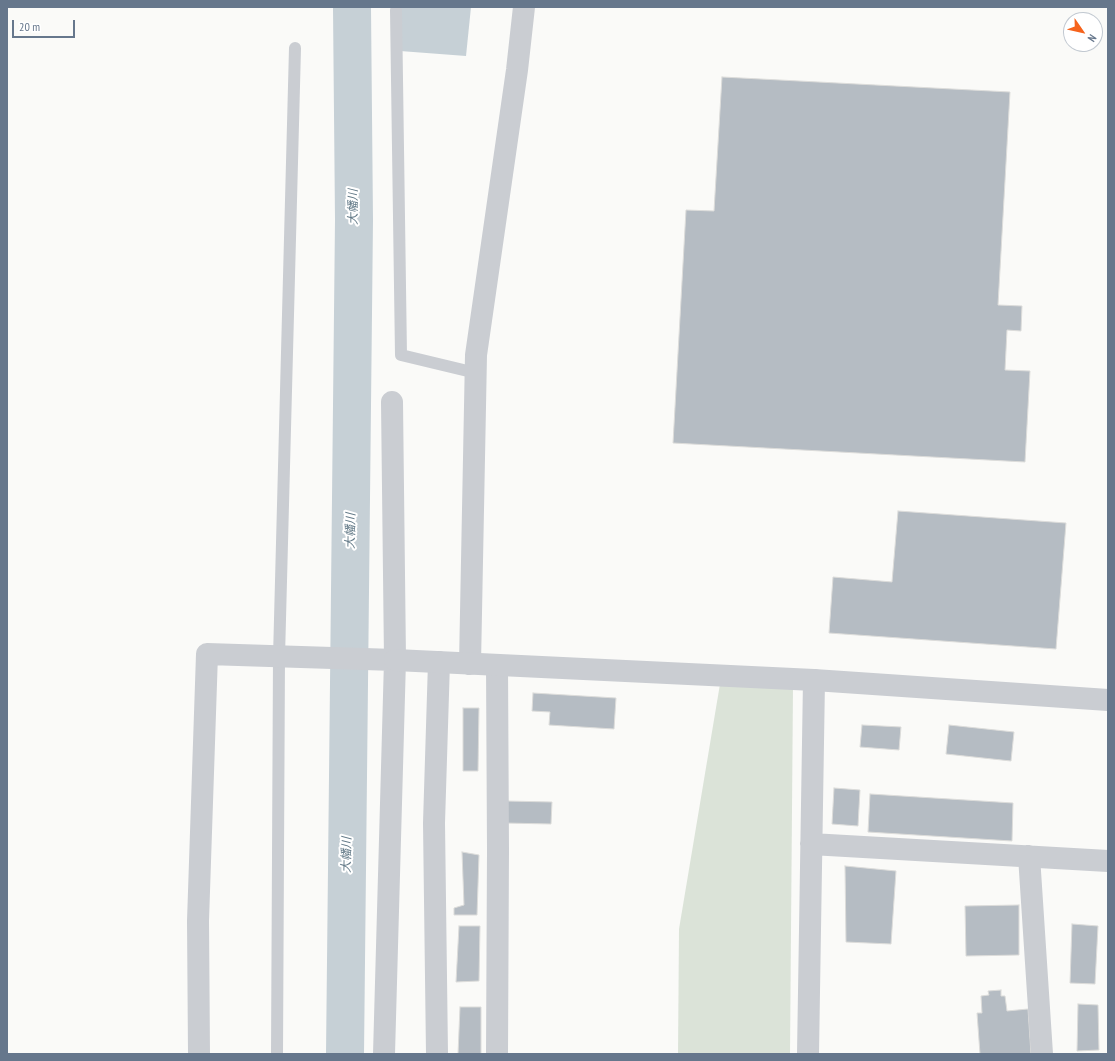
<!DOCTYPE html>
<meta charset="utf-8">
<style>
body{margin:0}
#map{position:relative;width:1115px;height:1061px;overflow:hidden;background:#fafaf8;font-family:"PT Sans Narrow",sans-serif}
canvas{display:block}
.frame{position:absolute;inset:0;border:8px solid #66778c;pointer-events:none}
.north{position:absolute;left:1063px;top:12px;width:40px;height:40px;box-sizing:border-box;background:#fff;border:1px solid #c2c9d1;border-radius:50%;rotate:124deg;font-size:11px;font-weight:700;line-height:16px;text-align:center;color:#66778c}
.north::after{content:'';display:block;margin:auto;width:14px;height:18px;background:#f6631c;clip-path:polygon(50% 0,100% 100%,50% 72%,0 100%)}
.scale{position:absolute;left:12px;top:20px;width:63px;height:18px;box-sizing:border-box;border:2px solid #66778c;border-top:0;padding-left:5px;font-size:12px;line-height:14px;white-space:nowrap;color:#66778c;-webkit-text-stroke:3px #fff;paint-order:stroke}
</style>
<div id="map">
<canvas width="1115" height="1061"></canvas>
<div class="frame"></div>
<div class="north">N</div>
<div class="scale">20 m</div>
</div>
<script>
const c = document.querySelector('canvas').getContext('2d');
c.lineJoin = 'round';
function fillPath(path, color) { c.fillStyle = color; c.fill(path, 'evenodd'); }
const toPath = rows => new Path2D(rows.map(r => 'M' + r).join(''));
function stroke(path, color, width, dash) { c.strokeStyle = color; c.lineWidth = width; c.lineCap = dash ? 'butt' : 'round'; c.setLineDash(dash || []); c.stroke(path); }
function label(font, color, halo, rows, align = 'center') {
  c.font = font + ' "PT Sans Narrow","Noto Sans JP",sans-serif'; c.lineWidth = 4; c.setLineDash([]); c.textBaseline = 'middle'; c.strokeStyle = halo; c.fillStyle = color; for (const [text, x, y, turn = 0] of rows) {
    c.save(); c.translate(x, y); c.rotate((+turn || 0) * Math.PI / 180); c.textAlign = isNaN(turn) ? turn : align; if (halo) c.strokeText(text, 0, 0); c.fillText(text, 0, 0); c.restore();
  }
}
const green = toPath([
 [720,684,793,687,790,1054,678,1054,679,929]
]);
const water = toPath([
 [395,7,471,7,466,56,400,51]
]);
const river = toPath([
 [345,1054,354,220,352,8]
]);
const building = toPath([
 [722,77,1010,92,998,305,1022,306,1021,331,1007,330,1005,370,1030,371,1025,462,673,443,686,210,714,211,722,77],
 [898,511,1066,523,1056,649,829,633,833,577,892,582,898,511],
 [533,693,616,698,614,729,549,725,550,712,532,711,533,693],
 [463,708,479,708,478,771,463,771,463,708],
 [862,725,901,727,899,750,860,747,862,725],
 [949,725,1014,732,1011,761,946,754,949,725],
 [834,788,860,790,858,826,832,824,834,788],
 [870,794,1013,803,1012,841,868,832,870,794],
 [506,801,552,802,551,824,505,823,506,801],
 [462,852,479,855,477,915,454,915,454,908,464,905,462,852],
 [845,866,896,871,891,944,846,942,845,866],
 [1019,905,1019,955,966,956,965,906,1019,905],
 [1072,924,1098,926,1095,984,1070,983,1072,924],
 [459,926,480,926,479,981,456,982,459,926],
 [1001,990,1001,996,1005,996,1007,1011,1028,1009,1031,1054,980,1054,977,1013,982,1013,981,996,989,995,988,991,1001,990],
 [1078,1004,1098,1005,1099,1050,1077,1051,1078,1004],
 [460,1007,481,1007,481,1054,458,1054,460,1007]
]);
const service = toPath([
 [396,10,401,355,476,373],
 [277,1054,279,657,295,48]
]);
const minor = toPath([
 [470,664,476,355,517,70,524,7],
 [497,665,498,850,497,1054],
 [811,844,1108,861],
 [1029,856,1042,1054],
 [199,1054,198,921,207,654,395,660],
 [384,1054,395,660,392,402],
 [437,1054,434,823,439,662],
 [808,1054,814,680]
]);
const tertiary = toPath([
 [395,660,814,680,1108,700]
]);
const waterNames = [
 ["大幡川",354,207,-90],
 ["大幡川",351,531,-89],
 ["大幡川",347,855,-89]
];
fillPath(green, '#dbe3d8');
fillPath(water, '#c6d0d6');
stroke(river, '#c6d0d6', 38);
fillPath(building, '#b5bcc3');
stroke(building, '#dcdcda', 1);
stroke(service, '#cacdd2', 12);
stroke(minor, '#cacdd2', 22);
stroke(tertiary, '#cacdd2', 22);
label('italic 12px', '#627987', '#fff', waterNames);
</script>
